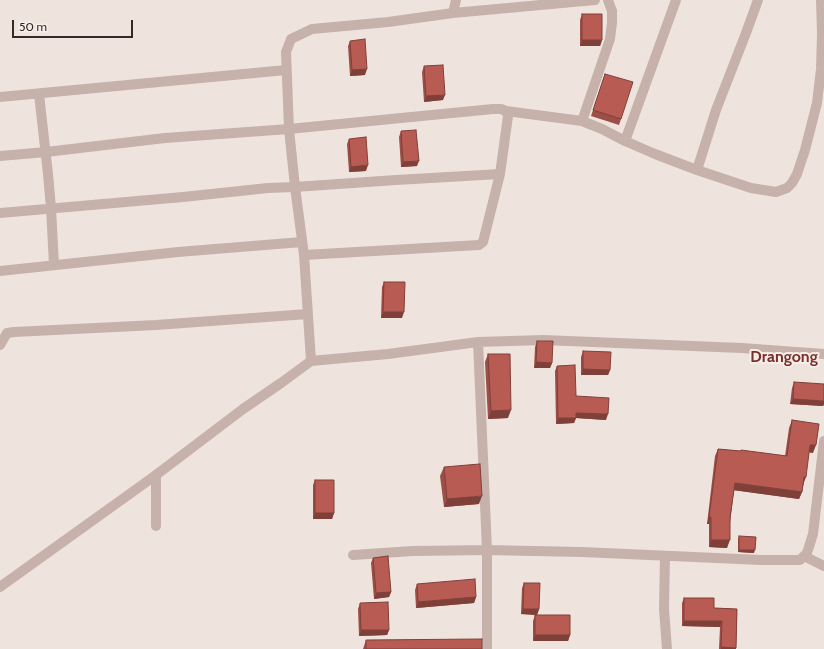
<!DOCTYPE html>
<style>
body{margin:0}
#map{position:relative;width:824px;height:649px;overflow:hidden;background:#efe4dd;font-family:Cabin,sans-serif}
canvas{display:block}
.scale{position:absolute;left:12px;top:20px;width:121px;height:18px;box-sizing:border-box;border:2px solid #342b29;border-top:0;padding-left:5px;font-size:12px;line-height:14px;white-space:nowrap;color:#342b29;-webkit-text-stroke:3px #f7eee9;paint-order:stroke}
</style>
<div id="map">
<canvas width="824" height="649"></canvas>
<div class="scale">50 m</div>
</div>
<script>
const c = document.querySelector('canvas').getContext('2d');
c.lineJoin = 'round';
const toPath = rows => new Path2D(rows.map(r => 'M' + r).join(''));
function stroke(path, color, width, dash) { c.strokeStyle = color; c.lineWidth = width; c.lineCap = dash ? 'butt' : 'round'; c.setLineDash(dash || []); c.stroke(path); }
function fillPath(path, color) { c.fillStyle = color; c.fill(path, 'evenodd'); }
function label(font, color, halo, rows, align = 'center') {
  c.font = font + ' Cabin,sans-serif'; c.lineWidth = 4; c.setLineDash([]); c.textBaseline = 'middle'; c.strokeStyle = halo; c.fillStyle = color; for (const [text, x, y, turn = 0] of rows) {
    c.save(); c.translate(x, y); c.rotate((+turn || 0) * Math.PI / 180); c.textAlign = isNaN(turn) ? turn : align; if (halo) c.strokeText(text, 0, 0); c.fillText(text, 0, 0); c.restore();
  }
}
const lane = toPath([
 [156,475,156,526]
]);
const street = toPath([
 [453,13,456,0],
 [39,94,48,174,51,208,54,265],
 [0,97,286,70],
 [582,121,610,39,612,23,612,11,608,0],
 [625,141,676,0],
 [0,156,46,152,165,138,289,129,493,109,501,109,506,111,582,121,602,129,625,141,655,154,697,170,751,188,776,192,787,188,792,183,797,174,805,150,817,103,821,69,822,34,821,0],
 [697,170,716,110,746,33,758,0],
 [0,213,183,197,268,188,295,187,396,180,500,174,508,116,506,111],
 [304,255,479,245,483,242,500,174],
 [0,271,178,252,302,242],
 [478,342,487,550,487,649],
 [0,345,7,333,14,332,156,325,308,314],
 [311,361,304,255,295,187,289,129,286,52,291,39,312,29,388,22,453,13,595,0],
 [353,555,413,551,487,550,582,552,761,560,800,560,807,553,813,534,824,441],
 [665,556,664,609,667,649],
 [804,556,824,566],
 [0,587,156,475,243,409,281,383,311,361,388,354,478,342,543,340,742,348,824,354]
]);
const wall = toPath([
 [582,14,602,40,600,46,580,46,580,20],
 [350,41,365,75,350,76,348,46],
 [424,66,443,100,424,102,422,72],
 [605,74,621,119,619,125,591,116],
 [401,131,417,166,401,167,399,137],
 [349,139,366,171,349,172,347,144],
 [384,282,402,318,381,318,382,287],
 [537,341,552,363,550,368,534,368,535,347],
 [583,351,610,370,608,375,581,375,581,357],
 [488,354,508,418,488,419,485,362],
 [557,366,576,396,606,420,576,418,574,423,556,424,555,371],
 [794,382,823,406,790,404,792,388],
 [792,420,813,453,809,452,802,492,799,499,734,490,727,548,709,547,709,524,707,524,715,456,718,449,785,456,789,428],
 [444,467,479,504,444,507,440,476],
 [315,480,334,513,332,519,313,519,313,485],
 [739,536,754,553,738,552,738,539],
 [373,558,391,592,389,597,374,599,371,563],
 [524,583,539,609,537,615,521,614,522,588],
 [417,584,476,597,474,603,416,608,415,590],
 [684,598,714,608,737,609,736,649,719,649,720,627,682,626,682,603],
 [360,603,389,630,387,635,359,636,358,609],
 [535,615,570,635,568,641,533,641,533,621],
 [366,640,482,649,363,649]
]);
const shadedWall = toPath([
 [582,40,602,40,600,46,580,46],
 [367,69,365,75,350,76,352,70],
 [445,95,443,100,424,102,426,96],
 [419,161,417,166,401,167,403,162],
 [368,165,366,171,349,172,351,167],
 [383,312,404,312,402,318,381,318],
 [536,362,552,363,550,368,534,368],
 [583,369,610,370,608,375,581,375],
 [793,399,824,401,824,405,823,406,790,404],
 [511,410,508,418,488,419,491,411],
 [576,413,608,414,606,420,576,418,574,423,556,424,558,418],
 [810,445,816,445,813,453,808,452],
 [804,477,806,477,803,485,801,484],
 [735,483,802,492,799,499,732,490],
 [482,496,479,504,444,507,447,499],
 [315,513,334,513,332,519,313,519],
 [709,517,711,517,709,524,707,524],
 [711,540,730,540,727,548,709,547],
 [739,550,755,550,754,553,738,552],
 [391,592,389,597,374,599,376,593],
 [476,597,474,603,416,608,418,602],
 [523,609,539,609,537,615,521,614],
 [684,621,722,621,720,627,682,626],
 [361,630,389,630,387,635,359,636],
 [535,635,570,635,568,641,533,641],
 [721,647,736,648,736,649,721,649]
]);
const building = toPath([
 [582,14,602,14,602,40,582,40,582,14],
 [365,39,367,69,352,70,350,41,365,39],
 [443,65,445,95,426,96,424,66,443,65],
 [605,74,633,82,621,119,593,110,605,74],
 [416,130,419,161,403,162,401,131,416,130],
 [366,137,368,165,351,167,349,139,366,137],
 [384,282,405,282,404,312,383,312,384,282],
 [537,341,553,341,552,363,536,362,537,341],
 [583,351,611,352,610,370,583,369,583,351],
 [488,354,510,354,511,410,491,411,488,354],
 [575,365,576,396,609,398,608,414,576,413,576,418,558,418,557,366,575,365],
 [794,382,824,384,824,401,793,399,794,382],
 [792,420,819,424,816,445,810,445,806,477,804,477,802,492,735,483,730,517,730,540,711,540,711,517,709,517,718,449,741,451,741,450,787,456,792,420],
 [480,464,482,496,447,499,444,467,480,464],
 [315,480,334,480,334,513,315,513,315,480],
 [739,536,756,537,755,550,739,550,739,536],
 [388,556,391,592,376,593,373,558,388,556],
 [475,579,476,597,418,602,417,584,475,579],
 [524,583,540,583,539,609,523,609,524,583],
 [684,598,714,598,714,608,737,609,736,648,721,647,722,621,684,621,684,598],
 [388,602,389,630,361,630,360,603,388,602],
 [535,615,570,615,570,635,535,635,535,615],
 [482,639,482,649,366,649,366,640,482,639]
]);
const quarterNames = [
 ["Drangong",784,357]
];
stroke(lane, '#c6b2aa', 10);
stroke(street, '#c6b2aa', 10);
fillPath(wall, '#9d4e47');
fillPath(shadedWall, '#80403a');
fillPath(building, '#b75b53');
stroke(building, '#80403a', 1);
label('bold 16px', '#79312c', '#f7eee9', quarterNames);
</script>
